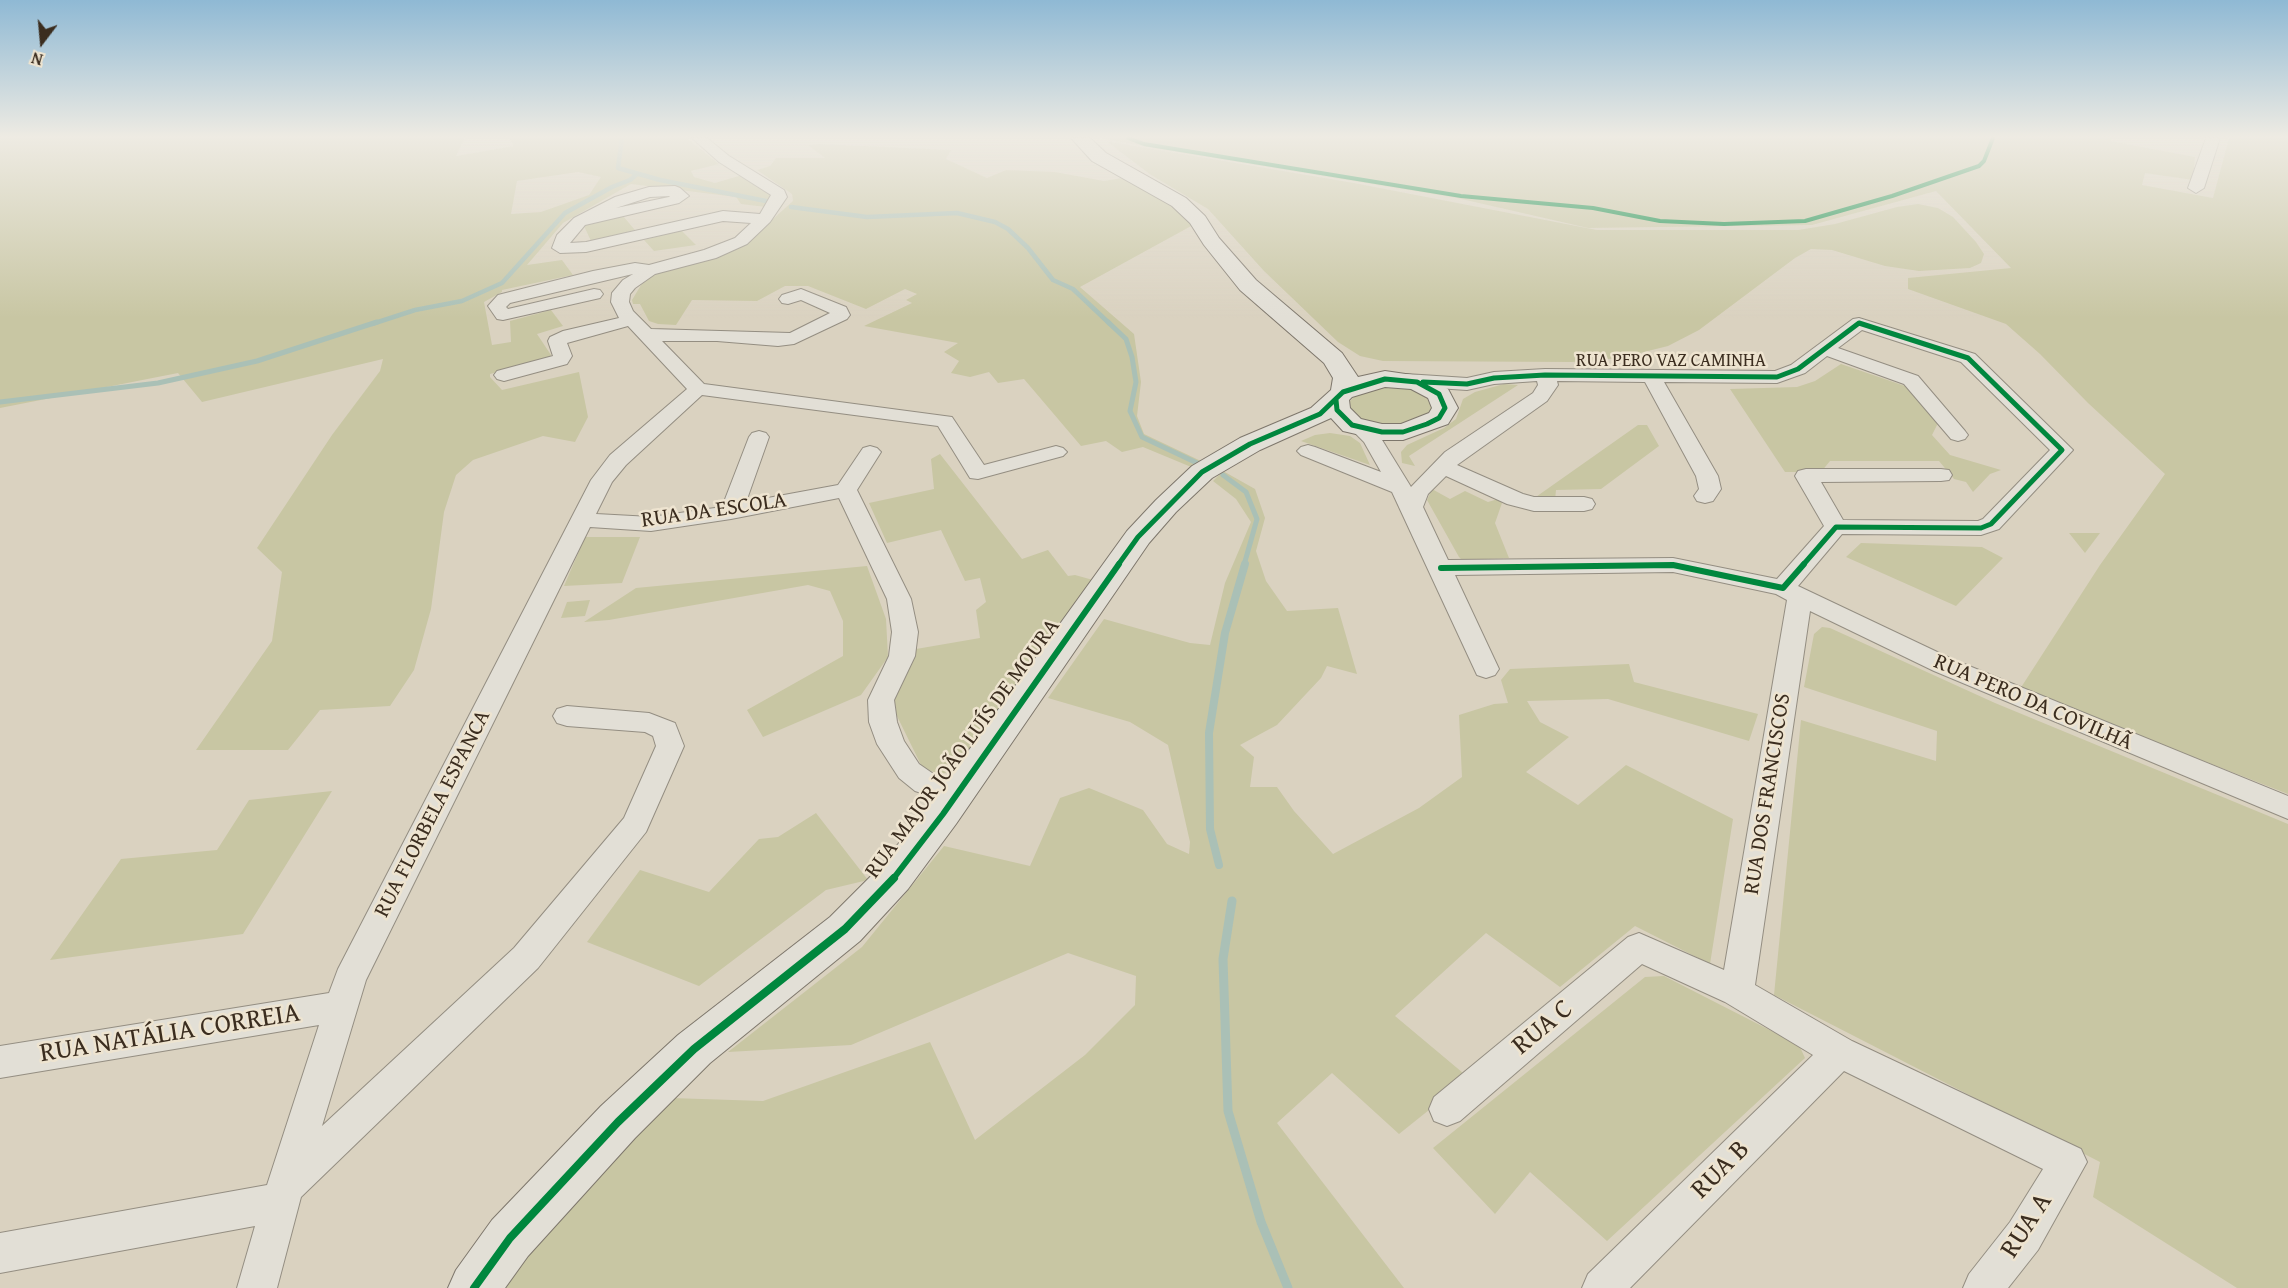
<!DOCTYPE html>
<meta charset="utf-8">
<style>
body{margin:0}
#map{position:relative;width:2288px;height:1288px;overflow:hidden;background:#dad2c0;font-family:"Gentium Book Plus",serif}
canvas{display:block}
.north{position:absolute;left:12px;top:12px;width:60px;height:60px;-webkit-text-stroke:4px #eee4d0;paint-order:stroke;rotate:196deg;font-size:16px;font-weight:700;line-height:24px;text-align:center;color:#3b2d1f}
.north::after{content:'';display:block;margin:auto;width:21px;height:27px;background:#3b2d1f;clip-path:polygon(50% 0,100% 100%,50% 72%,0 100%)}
</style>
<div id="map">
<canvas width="2288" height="1288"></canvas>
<div class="north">N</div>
</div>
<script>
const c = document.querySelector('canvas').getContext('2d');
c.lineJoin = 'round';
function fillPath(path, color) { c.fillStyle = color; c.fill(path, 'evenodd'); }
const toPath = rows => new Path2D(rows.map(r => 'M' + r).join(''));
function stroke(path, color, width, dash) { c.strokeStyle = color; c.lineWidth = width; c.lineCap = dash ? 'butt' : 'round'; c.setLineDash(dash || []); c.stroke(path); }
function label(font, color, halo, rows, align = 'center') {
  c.font = font + ' "Gentium Book Plus",serif'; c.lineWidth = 5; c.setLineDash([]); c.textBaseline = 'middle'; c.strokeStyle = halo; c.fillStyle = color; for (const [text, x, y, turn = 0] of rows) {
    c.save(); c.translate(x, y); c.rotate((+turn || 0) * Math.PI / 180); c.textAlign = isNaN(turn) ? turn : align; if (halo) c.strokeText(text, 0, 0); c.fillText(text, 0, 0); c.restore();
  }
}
const green = toPath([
 [0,138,465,138,456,156,514,146,509,138,687,138,719,164,691,171,694,177,715,183,742,175,772,193,772,200,766,207,741,204,736,197,631,184,563,223,527,265,562,260,573,275,502,290,502,292,484,302,492,345,511,342,510,321,551,310,563,326,537,334,551,355,548,358,490,374,490,377,502,390,579,372,588,417,575,442,543,436,473,460,456,475,444,512,431,609,414,670,390,706,320,710,288,750,196,750,272,641,282,572,257,548,332,435,380,371,383,359,202,402,178,373,0,408],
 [578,172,601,177,589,195,541,212,511,214,517,181],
 [1100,138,2111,138,2111,141,2195,157,2193,180,2145,173,2142,185,2213,198,2229,138,2288,138,2288,794,2020,689,2100,565,2165,474,2088,403,2040,354,2006,324,1908,289,1908,278,2011,268,1936,191,1812,225,1588,228,1457,198,1157,149],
 [1106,141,1354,183,1597,230,1798,230,1835,224,1897,207,1918,204,1938,208,1953,217,1976,242,1984,254,1981,263,1970,268,1919,271,1885,266,1832,250,1811,249,1795,258,1699,330,1668,346,1620,358,1572,362,1383,361,1360,356,1338,342,1264,271,1208,209,1151,175],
 [820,144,951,150,946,159,987,178,1006,170,1055,172,1104,181,1122,178,1179,209,1193,225,1080,287,1134,334,1141,382,1137,416,1144,434,1203,462,1196,469,1143,447,1122,452,1106,441,1081,446,1024,379,998,383,989,372,970,377,951,373,959,361,944,352,958,343,864,326,912,303,906,300,917,294,905,289,866,309,808,286,785,286,757,301,692,300,676,325,658,324,649,321,640,304,633,304,632,300,641,285,650,277,678,266,706,261,754,236,793,201,792,194,757,170,770,166,776,158,825,158,808,145],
 [623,216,635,230,591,241,583,224],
 [681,230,696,245,654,251,644,240],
 [1841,364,1905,386,1938,423,1932,435,1950,455,2001,470,1990,474,1973,492,1966,482,1954,479,1939,461,1830,461,1821,472,1785,472,1730,389,1797,387,1815,381],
 [1504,384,1518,385,1409,456,1415,466,1402,463,1401,452,1407,445,1444,428,1456,419,1463,399,1475,392],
 [1397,386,1419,391,1431,400,1431,412,1421,418,1398,425,1369,424,1351,413,1350,401,1357,394,1378,387],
 [1638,425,1647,425,1659,446,1601,489,1556,490,1555,500,1533,499],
 [1330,433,1350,436,1360,443,1370,465,1301,441,1315,435],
 [940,454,1022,559,1048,550,1068,576,1075,575,1093,580,1058,632,957,765,951,771,941,774,923,769,895,712,894,701,916,649,980,638,976,610,986,602,980,578,965,581,941,530,887,543,869,503,934,489,931,459],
 [1223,471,1255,489,1265,518,1256,551,1266,581,1287,611,1338,608,1357,674,1327,666,1321,678,1277,725,1240,745,1254,757,1250,787,1277,787,1294,811,1333,854,1419,808,1462,777,1459,715,1494,704,1508,703,1501,680,1510,669,1629,664,1634,682,1758,714,1749,741,1608,699,1527,701,1540,722,1569,737,1526,772,1578,805,1626,765,1733,819,1710,964,1635,926,1560,987,1486,933,1395,1016,1469,1078,1399,1134,1332,1073,1277,1123,1404,1288,504,1288,519,1264,671,1098,763,1101,930,1042,975,1140,1085,1055,1135,1005,1136,976,1068,953,851,1045,728,1052,862,947,944,846,1030,866,1060,798,1089,788,1143,810,1167,844,1189,854,1190,842,1168,745,1130,722,1048,698,1104,619,1190,643,1210,645,1225,583,1251,522,1236,499,1213,481],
 [1432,489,1450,499,1465,491,1488,502,1498,499,1502,503,1495,523,1509,558,1462,560,1459,557,1427,500],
 [2069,533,2100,533,2085,553],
 [585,537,640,537,622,583,564,586],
 [1861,543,1982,547,2003,558,1956,606,1846,557],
 [867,566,886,619,888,657,861,695,763,737,747,710,843,656,843,621,830,591,808,585,609,620,584,622,636,588],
 [590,600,585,616,561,618,567,602],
 [1822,627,1830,628,1995,703,2288,824,2288,1288,2237,1288,2093,1197,2100,1162,1774,995,1801,720,1936,761,1937,731,1804,687,1814,634],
 [332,791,243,934,50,960,121,859,217,850,249,800],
 [816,813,868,880,826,890,699,986,587,942,640,870,709,892,759,839,778,837],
 [1664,976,1799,1045,1805,1058,1607,1241,1530,1172,1495,1214,1433,1148,1645,977]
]);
const streamFar3 = toPath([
 [622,138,618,168,660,180,766,201],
 [791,207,867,217,957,213,995,222,1008,229,1028,248,1053,280,1073,289,1110,324],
 [372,324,415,310,462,301,502,283,565,213,612,187,630,180,637,174]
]);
const streamFar2 = toPath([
 [1108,322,1126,339,1132,357,1136,382,1130,411,1142,437,1197,463],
 [0,402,158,383,257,361,377,322],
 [1223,475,1246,492,1257,519,1244,565]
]);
const streamFar1 = toPath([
 [1219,865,1210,829,1209,733,1225,633,1245,564]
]);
const stream = toPath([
 [1232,901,1223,959,1228,1111,1261,1222,1288,1288]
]);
const street = toPath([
 [692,138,707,138,729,156,784,190,787,197,770,222,747,244,716,258,655,274,635,288,630,294,629,302,633,311,651,329,790,333,830,313,801,300,788,304,782,303,779,299,782,295,801,289,846,307,850,315,847,319,794,344,778,346,717,341,662,341,704,384,952,417,984,465,1056,446,1063,448,1067,452,1063,456,978,479,970,478,938,426,702,395,626,465,612,482,596,514,651,517,722,507,749,437,752,433,759,431,766,433,769,437,746,502,838,485,863,448,870,446,877,448,881,452,857,490,911,599,918,632,915,656,894,700,897,722,904,741,919,764,935,775,966,785,970,793,966,801,956,804,915,791,899,778,877,744,869,722,868,700,889,656,892,632,887,599,839,498,731,519,651,531,590,527,366,980,322,1126,514,948,624,818,656,746,653,736,645,732,567,726,557,723,553,716,557,709,567,706,649,713,675,723,684,746,646,832,538,968,301,1197,277,1288,237,1288,255,1226,0,1273,0,1233,267,1185,319,1025,0,1078,0,1046,329,993,338,969,591,480,610,455,687,389,628,326,567,343,572,356,567,364,504,381,497,379,494,375,497,371,553,356,548,341,550,337,563,331,619,318,611,302,612,293,623,280,633,274,510,303,506,307,508,309,594,289,600,290,603,294,600,298,503,320,497,319,488,306,498,295,593,271,635,263,649,265,704,250,735,238,751,223,723,221,586,252,560,253,552,248,557,235,574,218,615,197,649,187,675,186,680,188,689,196,679,203,585,225,570,243,586,242,723,211,760,214,771,195,719,162,692,138],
 [670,196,669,197,616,208,650,197,670,196],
 [2206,138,2220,138,2204,188,2196,193,2188,188,2206,138],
 [1859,318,1975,354,2073,450,1999,529,1981,535,1842,534,1798,586,1952,659,2288,796,2288,819,1934,671,1810,611,1755,985,1852,1041,2081,1149,2087,1162,2038,1250,2008,1288,1963,1288,1969,1274,2010,1222,2043,1169,1844,1071,1630,1288,1582,1288,1588,1274,1813,1055,1725,1002,1642,964,1460,1121,1447,1126,1434,1121,1429,1109,1434,1097,1628,937,1639,933,1724,970,1787,600,1776,594,1673,572,1455,575,1499,669,1495,675,1486,678,1477,675,1392,492,1301,455,1297,451,1301,447,1308,445,1315,447,1381,472,1364,442,1350,428,1353,424,1360,422,1367,424,1379,435,1411,487,1445,452,1533,393,1538,385,1537,381,1494,384,1467,390,1406,386,1399,384,1396,380,1399,376,1406,374,1467,378,1494,372,1545,369,1775,371,1791,365,1853,319,1859,318],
 [1862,330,1961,362,2050,450,1983,519,1978,521,1843,520,1821,482,1941,481,1949,480,1952,475,1949,470,1941,469,1806,469,1798,471,1795,476,1824,526,1777,579,1673,558,1448,560,1423,507,1428,494,1446,476,1507,504,1534,511,1584,511,1592,509,1595,504,1592,499,1584,497,1534,497,1523,494,1457,465,1547,401,1558,385,1557,381,1645,382,1696,476,1699,489,1694,496,1697,501,1705,503,1713,501,1721,489,1718,476,1664,382,1777,383,1805,373,1827,356,1904,384,1951,439,1958,441,1965,439,1968,435,1965,431,1918,376,1838,348,1862,330]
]);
const secondary = toPath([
 [1071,138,1090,138,1106,153,1186,198,1205,216,1219,238,1256,280,1342,353,1358,377,1385,371,1426,377,1448,389,1458,408,1448,424,1403,440,1382,440,1343,431,1331,418,1260,450,1212,478,1176,512,1149,543,956,824,908,889,860,941,710,1063,635,1138,528,1256,505,1288,448,1288,456,1270,492,1220,601,1106,678,1035,830,917,880,867,930,804,1127,531,1156,500,1192,466,1240,438,1311,408,1331,390,1333,378,1324,363,1240,290,1204,245,1190,223,1172,206,1092,161,1071,138],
 [1385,387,1411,389,1428,398,1432,408,1429,413,1401,424,1382,424,1361,419,1350,408,1349,400,1352,397,1385,387]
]);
const cyclewayFar3 = toPath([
 [1128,138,1144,144,1461,196,1593,208,1660,221,1724,224,1805,221,1892,196,1979,166,1984,161,1993,138],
 [1858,324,1861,324]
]);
const cyclewayFar2 = toPath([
 [1423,382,1467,384,1494,378,1545,375,1777,377,1798,369,1859,323,1968,358,2062,450,1991,524,1981,528,1836,527,1803,565],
 [1118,565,1138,537,1202,472,1250,444,1320,414,1343,392,1385,379,1417,382,1439,394,1445,408,1439,418,1427,424,1403,432,1382,432,1352,425,1337,410,1336,400]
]);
const cyclewayFar1 = toPath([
 [1441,568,1673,565,1783,588,1804,564],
 [893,879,943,814,1119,564]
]);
const cycleway = toPath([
 [474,1288,510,1238,618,1122,694,1049,845,929,894,878]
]);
const farStreetnames = [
 ["RUA PERO VAZ CAMINHA",1671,361]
];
const streetNames = [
 ["RUA DA ESCOLA",714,511,-8],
 ["RUA PERO DA COVILHÃ",2033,703,23],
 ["RUA MAJOR JOÃO LUÍS DE MOURA",963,749,-54],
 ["RUA DOS FRANCISCOS",1768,794,-81],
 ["RUA FLORBELA ESPANCA",433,814,-63]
];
const nearStreetnames = [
 ["RUA C",1543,1028,-40],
 ["RUA NATÁLIA CORREIA",170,1034,-9],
 ["RUA B",1721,1170,-45],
 ["RUA A",2027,1226,-57]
];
fillPath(green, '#c8c6a3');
stroke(streamFar3, '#aac0b6', 4.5);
stroke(streamFar2, '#aac0b6', 5);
stroke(streamFar1, '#aac0b6', 8);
stroke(stream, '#aac0b6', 9);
stroke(street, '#948e82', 2);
stroke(secondary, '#7e776c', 2);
fillPath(street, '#e2dfd6');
fillPath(secondary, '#e2dfd6');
stroke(cyclewayFar3, '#00873e', 4);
stroke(cyclewayFar2, '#00873e', 5);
stroke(cyclewayFar1, '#00873e', 6);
stroke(cycleway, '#00873e', 8);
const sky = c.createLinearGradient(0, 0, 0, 318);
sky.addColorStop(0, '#8fb9d4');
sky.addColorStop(0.43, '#eeebe3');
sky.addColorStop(1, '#eeebe300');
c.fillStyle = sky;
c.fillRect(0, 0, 2288, 318);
label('18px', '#3b2d1f', '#eee4d0', farStreetnames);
label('22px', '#3b2d1f', '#eee4d0', streetNames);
label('27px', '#3b2d1f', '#eee4d0', nearStreetnames);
</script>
